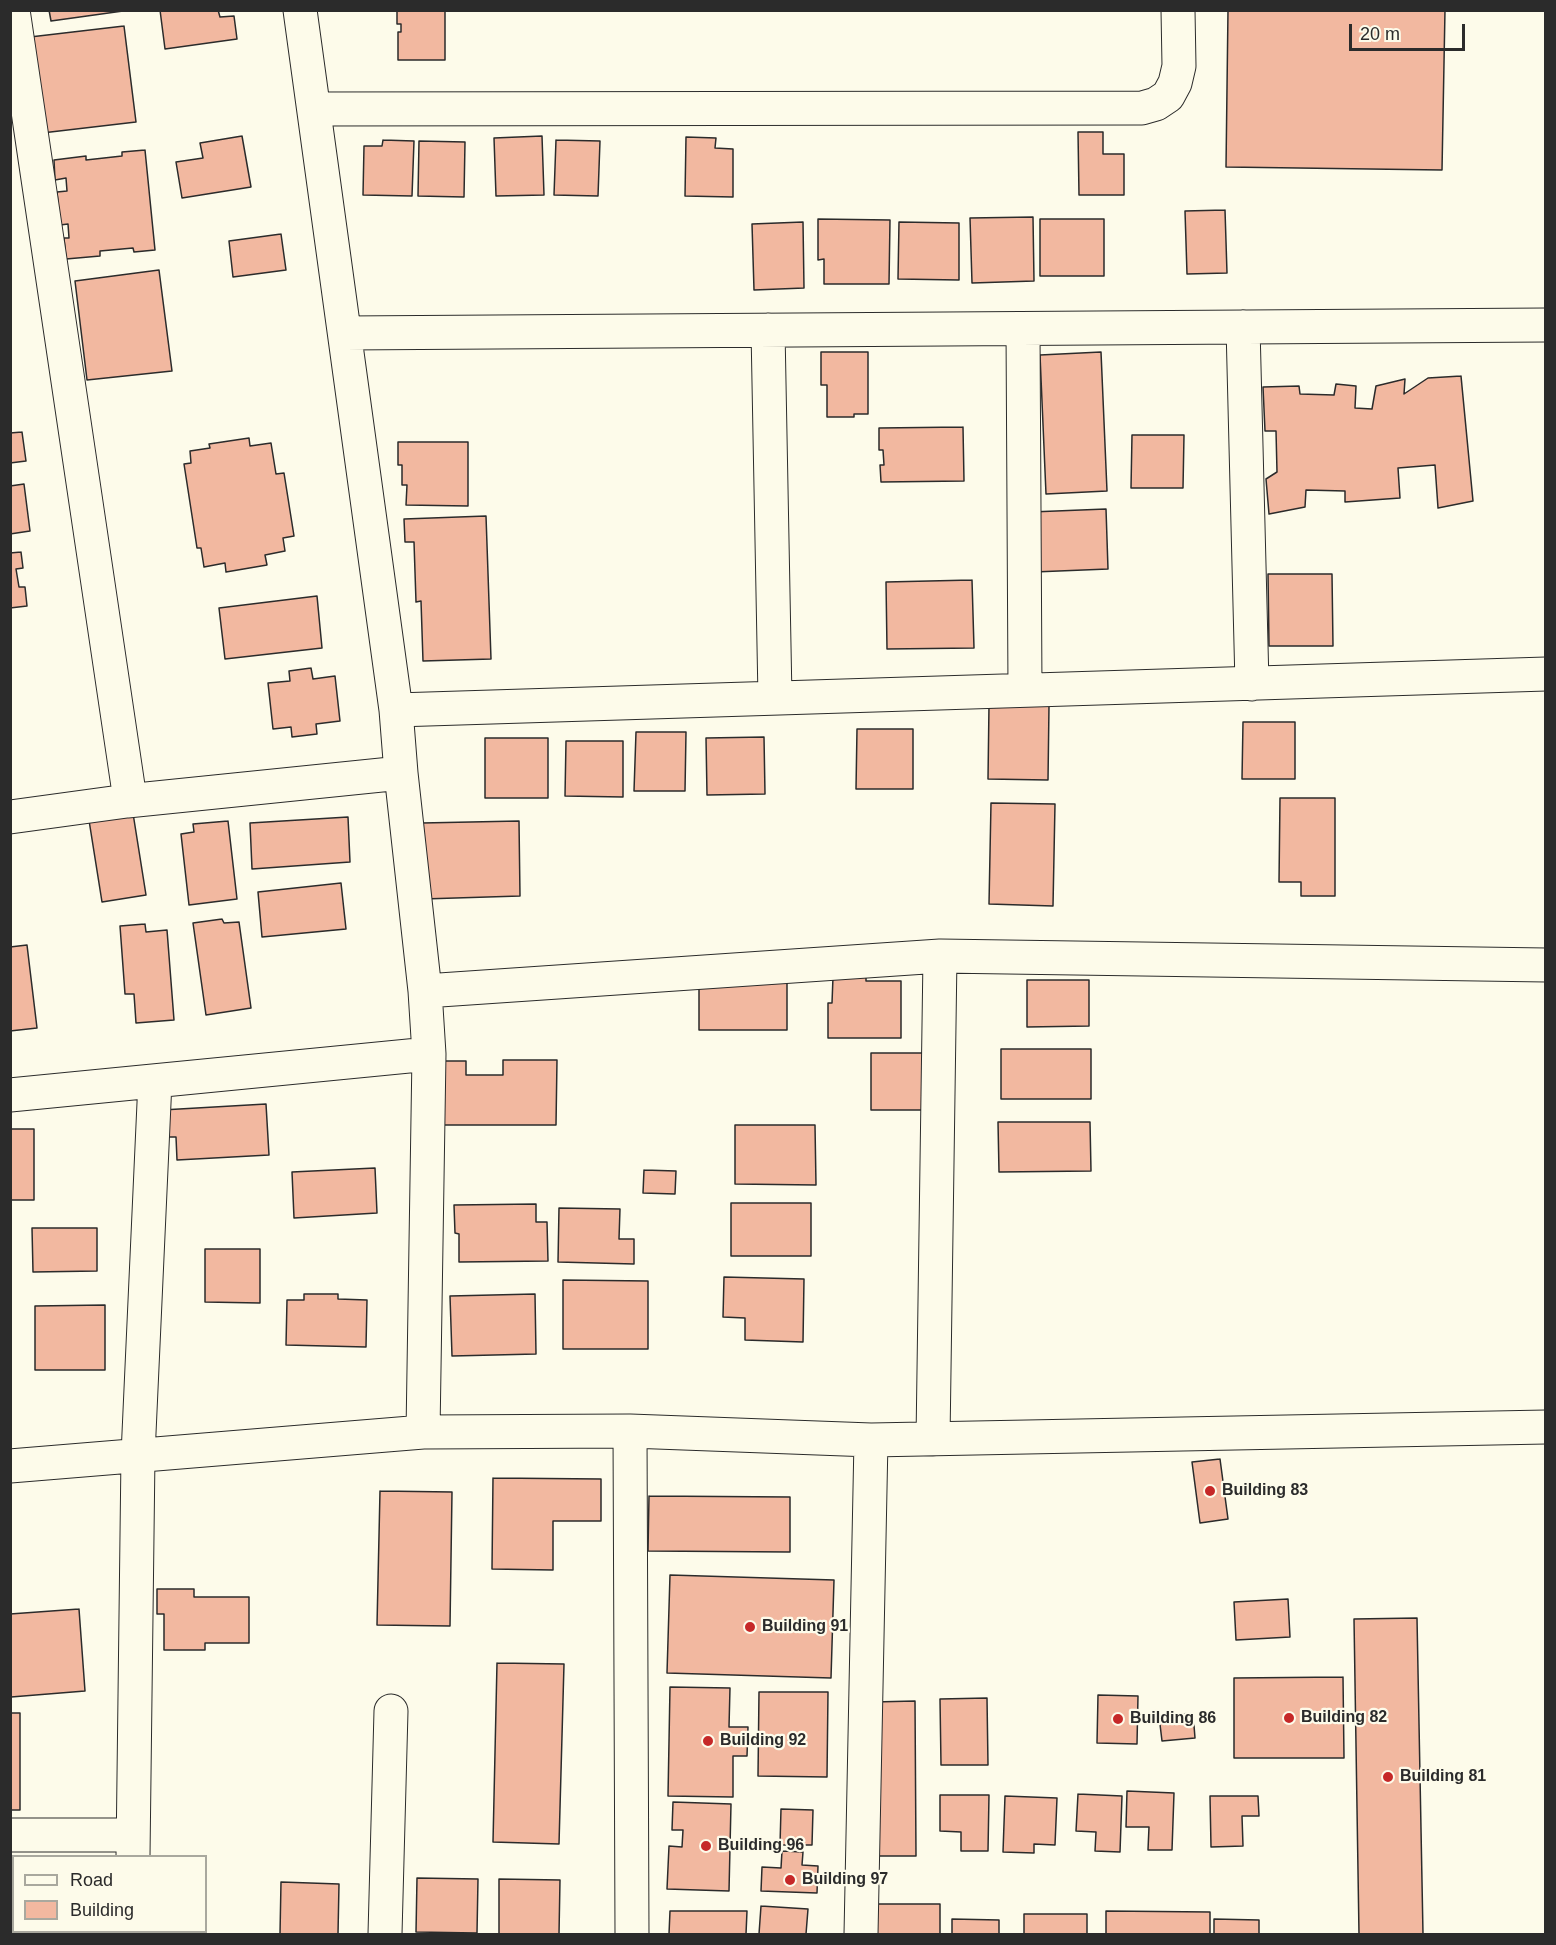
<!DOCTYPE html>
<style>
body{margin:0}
#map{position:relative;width:1556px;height:1945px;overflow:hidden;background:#fdfbea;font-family:Helvetica,sans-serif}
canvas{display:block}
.frame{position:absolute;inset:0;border:12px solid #2b2b2b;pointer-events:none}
.legend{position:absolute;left:12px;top:1855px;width:195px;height:78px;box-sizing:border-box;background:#fdfbea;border:2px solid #a9a89e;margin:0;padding:8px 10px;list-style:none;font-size:18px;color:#2b2b2b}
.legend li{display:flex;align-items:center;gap:12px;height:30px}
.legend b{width:30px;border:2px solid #a9a89e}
.scale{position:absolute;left:1349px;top:24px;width:116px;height:27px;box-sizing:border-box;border:3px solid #2b2b2b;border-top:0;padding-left:8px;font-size:18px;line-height:21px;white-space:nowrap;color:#2b2b2b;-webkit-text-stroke:4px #fdfbea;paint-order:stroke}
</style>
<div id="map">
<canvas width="1556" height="1945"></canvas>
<div class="frame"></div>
<ul class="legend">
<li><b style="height:8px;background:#fdfbea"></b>Road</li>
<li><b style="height:16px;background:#f2b8a0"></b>Building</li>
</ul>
<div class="scale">20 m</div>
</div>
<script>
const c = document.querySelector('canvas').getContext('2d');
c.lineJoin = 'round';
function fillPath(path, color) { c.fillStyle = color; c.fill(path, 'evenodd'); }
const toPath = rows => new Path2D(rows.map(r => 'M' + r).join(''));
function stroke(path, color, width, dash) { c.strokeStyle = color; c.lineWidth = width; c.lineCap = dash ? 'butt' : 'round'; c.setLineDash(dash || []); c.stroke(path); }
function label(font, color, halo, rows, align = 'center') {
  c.font = font + ' Helvetica,sans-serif'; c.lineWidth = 4.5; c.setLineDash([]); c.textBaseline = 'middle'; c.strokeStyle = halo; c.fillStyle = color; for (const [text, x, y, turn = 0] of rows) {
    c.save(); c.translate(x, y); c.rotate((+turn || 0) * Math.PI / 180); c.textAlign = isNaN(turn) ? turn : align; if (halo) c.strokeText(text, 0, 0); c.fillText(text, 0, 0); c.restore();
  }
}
const building = toPath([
 [49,10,123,10,123,11,51,21,49,10],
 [160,10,218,10,220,17,234,16,237,39,165,49,160,10],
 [397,10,445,10,445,60,398,60,398,32,401,32,401,24,397,24,397,10],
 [1228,10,1445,10,1442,170,1226,167,1228,10],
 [124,26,136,122,42,133,30,37,124,26],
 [1078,132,1103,132,1103,154,1124,154,1124,195,1079,195,1078,132],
 [242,136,251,187,182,198,176,162,203,158,200,143,242,136],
 [542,136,544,195,496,196,494,138,542,136],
 [686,137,716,138,715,148,733,149,733,197,685,196,686,137],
 [383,140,414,141,412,196,363,195,364,146,382,146,383,140],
 [556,140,600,141,598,196,554,195,556,140],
 [419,141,465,142,464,197,418,196,419,141],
 [145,150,155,250,134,252,133,248,100,251,100,256,66,259,64,238,69,238,68,224,60,225,57,192,67,191,66,178,55,180,54,160,86,156,86,160,122,156,122,152,145,150],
 [1225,210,1227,273,1187,274,1185,211,1225,210],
 [1033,217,1034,281,972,283,970,218,1033,217],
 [818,219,890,220,889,284,824,284,824,259,818,260,818,219],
 [1040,219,1104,219,1104,276,1040,276,1040,219],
 [803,222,804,288,754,290,752,224,803,222],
 [899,222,959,223,959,280,898,279,899,222],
 [281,234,286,270,233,277,229,241,281,234],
 [159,270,172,371,87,380,75,281,159,270],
 [821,352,868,352,868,414,854,414,854,417,827,417,827,385,821,385,821,352],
 [1101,352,1107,491,1046,494,1040,355,1101,352],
 [1461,376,1473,501,1438,508,1435,465,1398,468,1400,498,1345,502,1345,491,1306,490,1305,507,1269,514,1266,479,1277,472,1276,431,1265,431,1263,387,1299,386,1300,394,1334,395,1336,384,1356,386,1355,408,1372,409,1376,386,1405,379,1404,394,1428,378,1461,376],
 [963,427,964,481,881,482,880,465,884,465,883,450,879,450,879,428,963,427],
 [22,432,26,461,10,463,10,433,22,432],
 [1132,435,1184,435,1183,488,1131,488,1132,435],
 [249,438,250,446,271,443,276,474,284,473,294,536,283,538,285,551,265,555,267,565,226,572,225,563,204,567,201,548,197,548,184,464,191,463,190,451,210,448,209,444,249,438],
 [398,442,468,442,468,506,406,505,407,485,402,485,402,465,398,465,398,442],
 [24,484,30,531,10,534,10,486,24,484],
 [1106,509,1108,569,1034,572,1031,512,1106,509],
 [486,516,491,659,423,661,421,601,416,602,414,542,405,542,404,519,486,516],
 [21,552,23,568,16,569,19,587,25,587,27,606,10,608,10,553,21,552],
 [1268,574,1332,574,1333,646,1269,646,1268,574],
 [972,580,974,648,887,649,886,582,972,580],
 [317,596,322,648,225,659,219,608,317,596],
 [311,668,313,679,335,676,340,721,316,724,317,734,292,737,291,727,273,729,268,683,290,681,289,671,311,668],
 [989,705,1049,706,1048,780,988,779,989,705],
 [1243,722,1295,722,1295,779,1242,779,1243,722],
 [857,729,913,729,913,789,856,789,857,729],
 [636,732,686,732,685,791,634,791,636,732],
 [764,737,765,794,707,795,706,738,764,737],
 [485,738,548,738,548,798,485,798,485,738],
 [566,741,623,741,623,797,565,796,566,741],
 [1280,798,1335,798,1335,896,1301,896,1301,882,1279,882,1280,798],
 [991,803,1055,804,1053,906,989,904,991,803],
 [132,807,146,895,102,902,88,814,132,807],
 [348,817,350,862,252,869,250,823,348,817],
 [228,821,237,899,189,905,181,834,194,832,193,824,228,821],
 [519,821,520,896,423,899,422,823,519,821],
 [341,883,346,929,262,937,258,892,341,883],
 [222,919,224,923,239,922,251,1008,206,1015,193,923,222,919],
 [145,924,146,932,167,930,174,1020,136,1023,134,994,125,994,120,926,145,924],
 [27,945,37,1028,10,1031,10,947,27,945],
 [699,973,787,973,787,1030,699,1030,699,973],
 [833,977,866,977,866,981,901,981,901,1038,828,1038,828,1003,832,1003,833,977],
 [1027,980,1089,980,1089,1026,1027,1027,1027,980],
 [1001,1049,1091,1049,1091,1099,1001,1099,1001,1049],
 [871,1053,937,1053,937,1110,871,1110,871,1053],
 [503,1060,557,1060,556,1125,443,1125,443,1061,466,1061,466,1075,503,1075,503,1060],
 [266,1104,269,1155,177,1160,176,1137,164,1137,162,1110,266,1104],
 [998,1122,1090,1122,1091,1171,999,1172,998,1122],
 [735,1125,815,1125,816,1185,735,1184,735,1125],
 [10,1129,34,1129,34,1200,10,1200,10,1129],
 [375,1168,377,1213,294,1218,292,1172,375,1168],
 [644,1170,676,1171,675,1194,643,1193,644,1170],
 [731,1203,811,1203,811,1256,731,1256,731,1203],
 [536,1204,536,1222,547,1222,548,1261,459,1262,459,1234,455,1233,454,1205,536,1204],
 [559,1208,620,1209,619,1239,634,1239,634,1264,558,1262,559,1208],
 [32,1228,97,1228,97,1271,33,1272,32,1228],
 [205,1249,260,1249,260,1303,205,1302,205,1249],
 [724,1277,804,1279,803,1342,745,1340,745,1318,723,1317,724,1277],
 [563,1280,648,1281,648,1349,563,1349,563,1280],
 [304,1294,338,1294,338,1299,367,1300,366,1347,286,1345,287,1300,304,1300,304,1294],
 [535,1294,536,1354,452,1356,450,1296,535,1294],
 [105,1305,105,1370,35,1370,35,1306,105,1305],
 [1220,1459,1228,1519,1200,1523,1192,1462,1220,1459],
 [493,1478,601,1479,601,1521,553,1521,553,1570,492,1569,493,1478],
 [380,1491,452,1492,450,1626,377,1625,380,1491],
 [649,1496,790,1497,790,1552,648,1551,649,1496],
 [670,1575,834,1580,831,1678,667,1673,670,1575],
 [157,1589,194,1589,194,1597,249,1597,249,1643,205,1643,205,1650,164,1650,164,1614,157,1614,157,1589],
 [1288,1599,1290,1637,1236,1640,1234,1602,1288,1599],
 [79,1609,85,1691,11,1697,10,1614,79,1609],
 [1417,1618,1423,1934,1359,1934,1354,1619,1417,1618],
 [497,1663,564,1664,559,1844,493,1842,497,1663],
 [1343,1677,1344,1758,1234,1758,1234,1678,1343,1677],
 [670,1687,730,1688,729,1727,748,1727,747,1756,733,1756,733,1797,668,1796,670,1687],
 [759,1692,828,1692,827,1777,758,1776,759,1692],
 [1098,1695,1138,1696,1137,1744,1097,1743,1098,1695],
 [987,1698,988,1765,941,1765,940,1699,987,1698],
 [915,1701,916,1856,874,1856,873,1702,915,1701],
 [10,1713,20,1713,20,1810,10,1810,10,1713],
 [1193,1713,1195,1738,1162,1741,1159,1716,1193,1713],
 [1127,1791,1174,1793,1172,1850,1148,1850,1149,1827,1126,1827,1127,1791],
 [1078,1794,1122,1796,1120,1852,1095,1851,1096,1832,1076,1831,1078,1794],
 [940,1795,989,1795,988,1851,961,1851,961,1832,940,1831,940,1795],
 [1005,1796,1057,1798,1055,1845,1034,1844,1034,1853,1003,1852,1005,1796],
 [1210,1796,1258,1796,1259,1816,1242,1816,1243,1846,1211,1847,1210,1796],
 [673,1802,731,1804,729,1891,667,1889,669,1846,682,1847,683,1830,672,1830,673,1802],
 [781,1809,813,1810,812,1845,780,1845,781,1809],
 [782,1851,803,1852,802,1865,818,1866,817,1893,761,1891,762,1867,781,1868,782,1851],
 [10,1870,14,1870,14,1932,17,1932,17,1934,10,1934,10,1870],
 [417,1878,478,1879,477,1933,416,1932,417,1878],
 [499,1879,560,1880,559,1934,499,1934,499,1879],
 [281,1882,339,1884,338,1934,280,1934,281,1882],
 [872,1904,940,1904,940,1934,871,1934,872,1904],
 [761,1906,808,1909,806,1934,759,1934,761,1906],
 [670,1911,747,1911,746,1934,669,1934,670,1911],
 [1106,1911,1210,1912,1210,1934,1106,1934,1106,1911],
 [1024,1914,1087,1914,1087,1934,1024,1934,1024,1914],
 [952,1919,999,1920,999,1934,952,1934,952,1919],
 [1214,1919,1259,1920,1259,1934,1214,1934,1214,1919],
 [36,1932,93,1932,93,1934,36,1934,36,1932]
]);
const minor = toPath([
 [13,10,128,786,127,801],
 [300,10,396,710,401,773,425,991,429,1054,423,1432],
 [314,109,1142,108,1156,104,1168,96,1175,83,1179,66,1178,10],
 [1243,327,1252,684],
 [1023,329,1025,690],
 [768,330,775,698],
 [345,333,1546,325],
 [396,710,1546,674],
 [10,817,127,801,401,773],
 [425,991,940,956],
 [10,1095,429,1054],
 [630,1431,632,1934],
 [933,1439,940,956,1546,965],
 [10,1466,423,1432,630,1431,871,1440,1546,1427],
 [10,1835,133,1835],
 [133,1856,138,1455,155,1081],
 [132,1934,132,1932],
 [385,1934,391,1711],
 [861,1934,871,1440]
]);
const markers = [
 [1210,1491,6,"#c62828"],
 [750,1627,6,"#c62828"],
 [1289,1718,6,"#c62828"],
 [1118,1719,6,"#c62828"],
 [708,1741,6,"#c62828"],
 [1388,1777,6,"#c62828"],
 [706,1846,6,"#c62828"],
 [790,1880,6,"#c62828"]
];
const poiNames = [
 ["Building 83",1222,1491],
 ["Building 91",762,1627],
 ["Building 82",1301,1718],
 ["Building 86",1130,1719],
 ["Building 92",720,1741],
 ["Building 81",1400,1777],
 ["Building 96",718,1846],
 ["Building 97",802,1880]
];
fillPath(building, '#f2b8a0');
stroke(building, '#2b2b2b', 1.5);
stroke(minor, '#2b2b2b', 35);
stroke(minor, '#fdfbea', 33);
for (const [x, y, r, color] of markers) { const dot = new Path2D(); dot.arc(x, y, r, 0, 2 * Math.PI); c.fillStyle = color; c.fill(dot); stroke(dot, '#fdfbea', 2); }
label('bold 16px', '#2b2b2b', '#fdfbea', poiNames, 'left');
</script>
